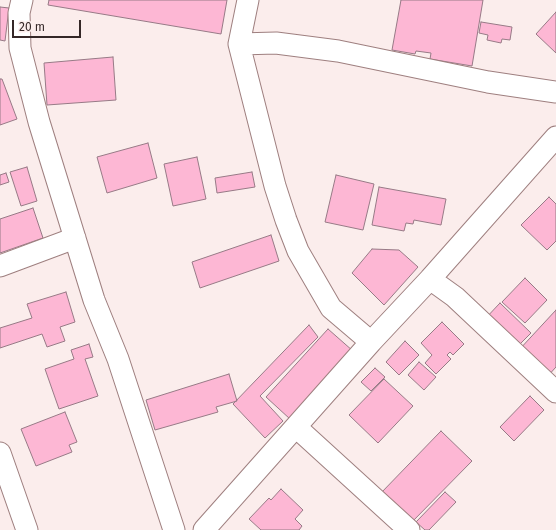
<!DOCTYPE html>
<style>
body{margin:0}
#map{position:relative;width:556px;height:530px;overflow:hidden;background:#fbedec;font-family:"Fira Sans",sans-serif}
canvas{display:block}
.scale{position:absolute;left:12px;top:20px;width:69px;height:18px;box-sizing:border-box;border:2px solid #342727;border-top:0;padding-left:5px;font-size:12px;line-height:14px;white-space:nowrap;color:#342727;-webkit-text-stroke:3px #fbedec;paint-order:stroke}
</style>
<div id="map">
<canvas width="556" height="530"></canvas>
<div class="scale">20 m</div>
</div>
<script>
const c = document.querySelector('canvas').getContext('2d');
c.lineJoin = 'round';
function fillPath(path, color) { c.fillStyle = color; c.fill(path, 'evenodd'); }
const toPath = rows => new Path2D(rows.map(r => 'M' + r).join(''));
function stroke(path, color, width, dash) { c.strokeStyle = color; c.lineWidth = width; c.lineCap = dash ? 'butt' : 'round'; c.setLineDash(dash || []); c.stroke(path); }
const building = toPath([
 [49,0,227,0,221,34,48,5,49,0],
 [401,0,483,0,472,66,430,59,431,53,416,51,415,54,392,50,401,0],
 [0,7,9,8,5,41,0,40,0,7],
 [556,12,556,53,536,34,556,12],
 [481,22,512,27,510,40,502,39,501,43,487,40,488,35,479,33,481,22],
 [113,57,116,100,47,105,44,63,113,57],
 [0,79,2,79,17,119,0,125,0,79],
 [148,143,157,178,107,193,97,157,148,143],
 [197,157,206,199,173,206,164,164,197,157],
 [27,167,37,201,21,206,10,172,27,167],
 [252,172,255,187,217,193,215,178,252,172],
 [6,173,9,182,0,185,0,175,6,173],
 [336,175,374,184,363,230,325,222,336,175],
 [379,187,446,199,441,225,414,220,413,224,406,223,404,231,372,225,379,187],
 [549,197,556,204,556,241,547,250,521,225,549,197],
 [33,208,43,238,0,253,0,219,33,208],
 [271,235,279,261,200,288,192,262,271,235],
 [372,249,399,250,418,267,384,305,352,273,372,249],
 [525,278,547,300,525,323,502,302,525,278],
 [66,292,75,322,60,327,65,341,47,347,42,334,0,348,0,328,32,318,27,304,66,292],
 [500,303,531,333,515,349,484,320,500,303],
 [556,310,556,367,546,378,518,351,556,310],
 [442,322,464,344,453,355,450,352,447,355,451,359,436,374,425,363,432,355,421,343,442,322],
 [309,325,318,337,260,396,283,421,265,438,233,404,309,325],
 [328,329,353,351,290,419,266,397,328,329],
 [405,341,419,355,399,375,386,362,405,341],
 [89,344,93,357,85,359,98,396,59,409,45,369,74,359,71,350,89,344],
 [419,362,436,377,424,390,408,375,419,362],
 [375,368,385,377,371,391,361,382,375,368],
 [229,374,237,401,216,407,218,412,155,430,146,400,229,374],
 [384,379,413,406,378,443,349,415,384,379],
 [530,396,544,410,514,441,500,427,530,396],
 [65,412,77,442,69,445,72,452,36,466,21,429,65,412],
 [441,431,472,461,410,524,380,494,441,431],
 [281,489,303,510,295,519,302,526,299,530,261,530,249,519,269,498,271,500,281,489],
 [445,492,456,502,429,530,425,530,416,522,445,492]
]);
const street = toPath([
 [22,0,19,13,20,48,39,122,94,300,118,359,174,530],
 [248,0,239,44,275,186,286,220,298,251,331,308,371,342],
 [239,44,276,43,338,51,488,82,556,92],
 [0,266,75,238],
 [430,279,455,297,556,392],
 [296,427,409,530],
 [0,453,27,530],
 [204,530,371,342,430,279,556,137]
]);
fillPath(building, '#fdb7d4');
stroke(building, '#977a86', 1);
stroke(street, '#9e7f7f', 23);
stroke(street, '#fff', 21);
</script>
